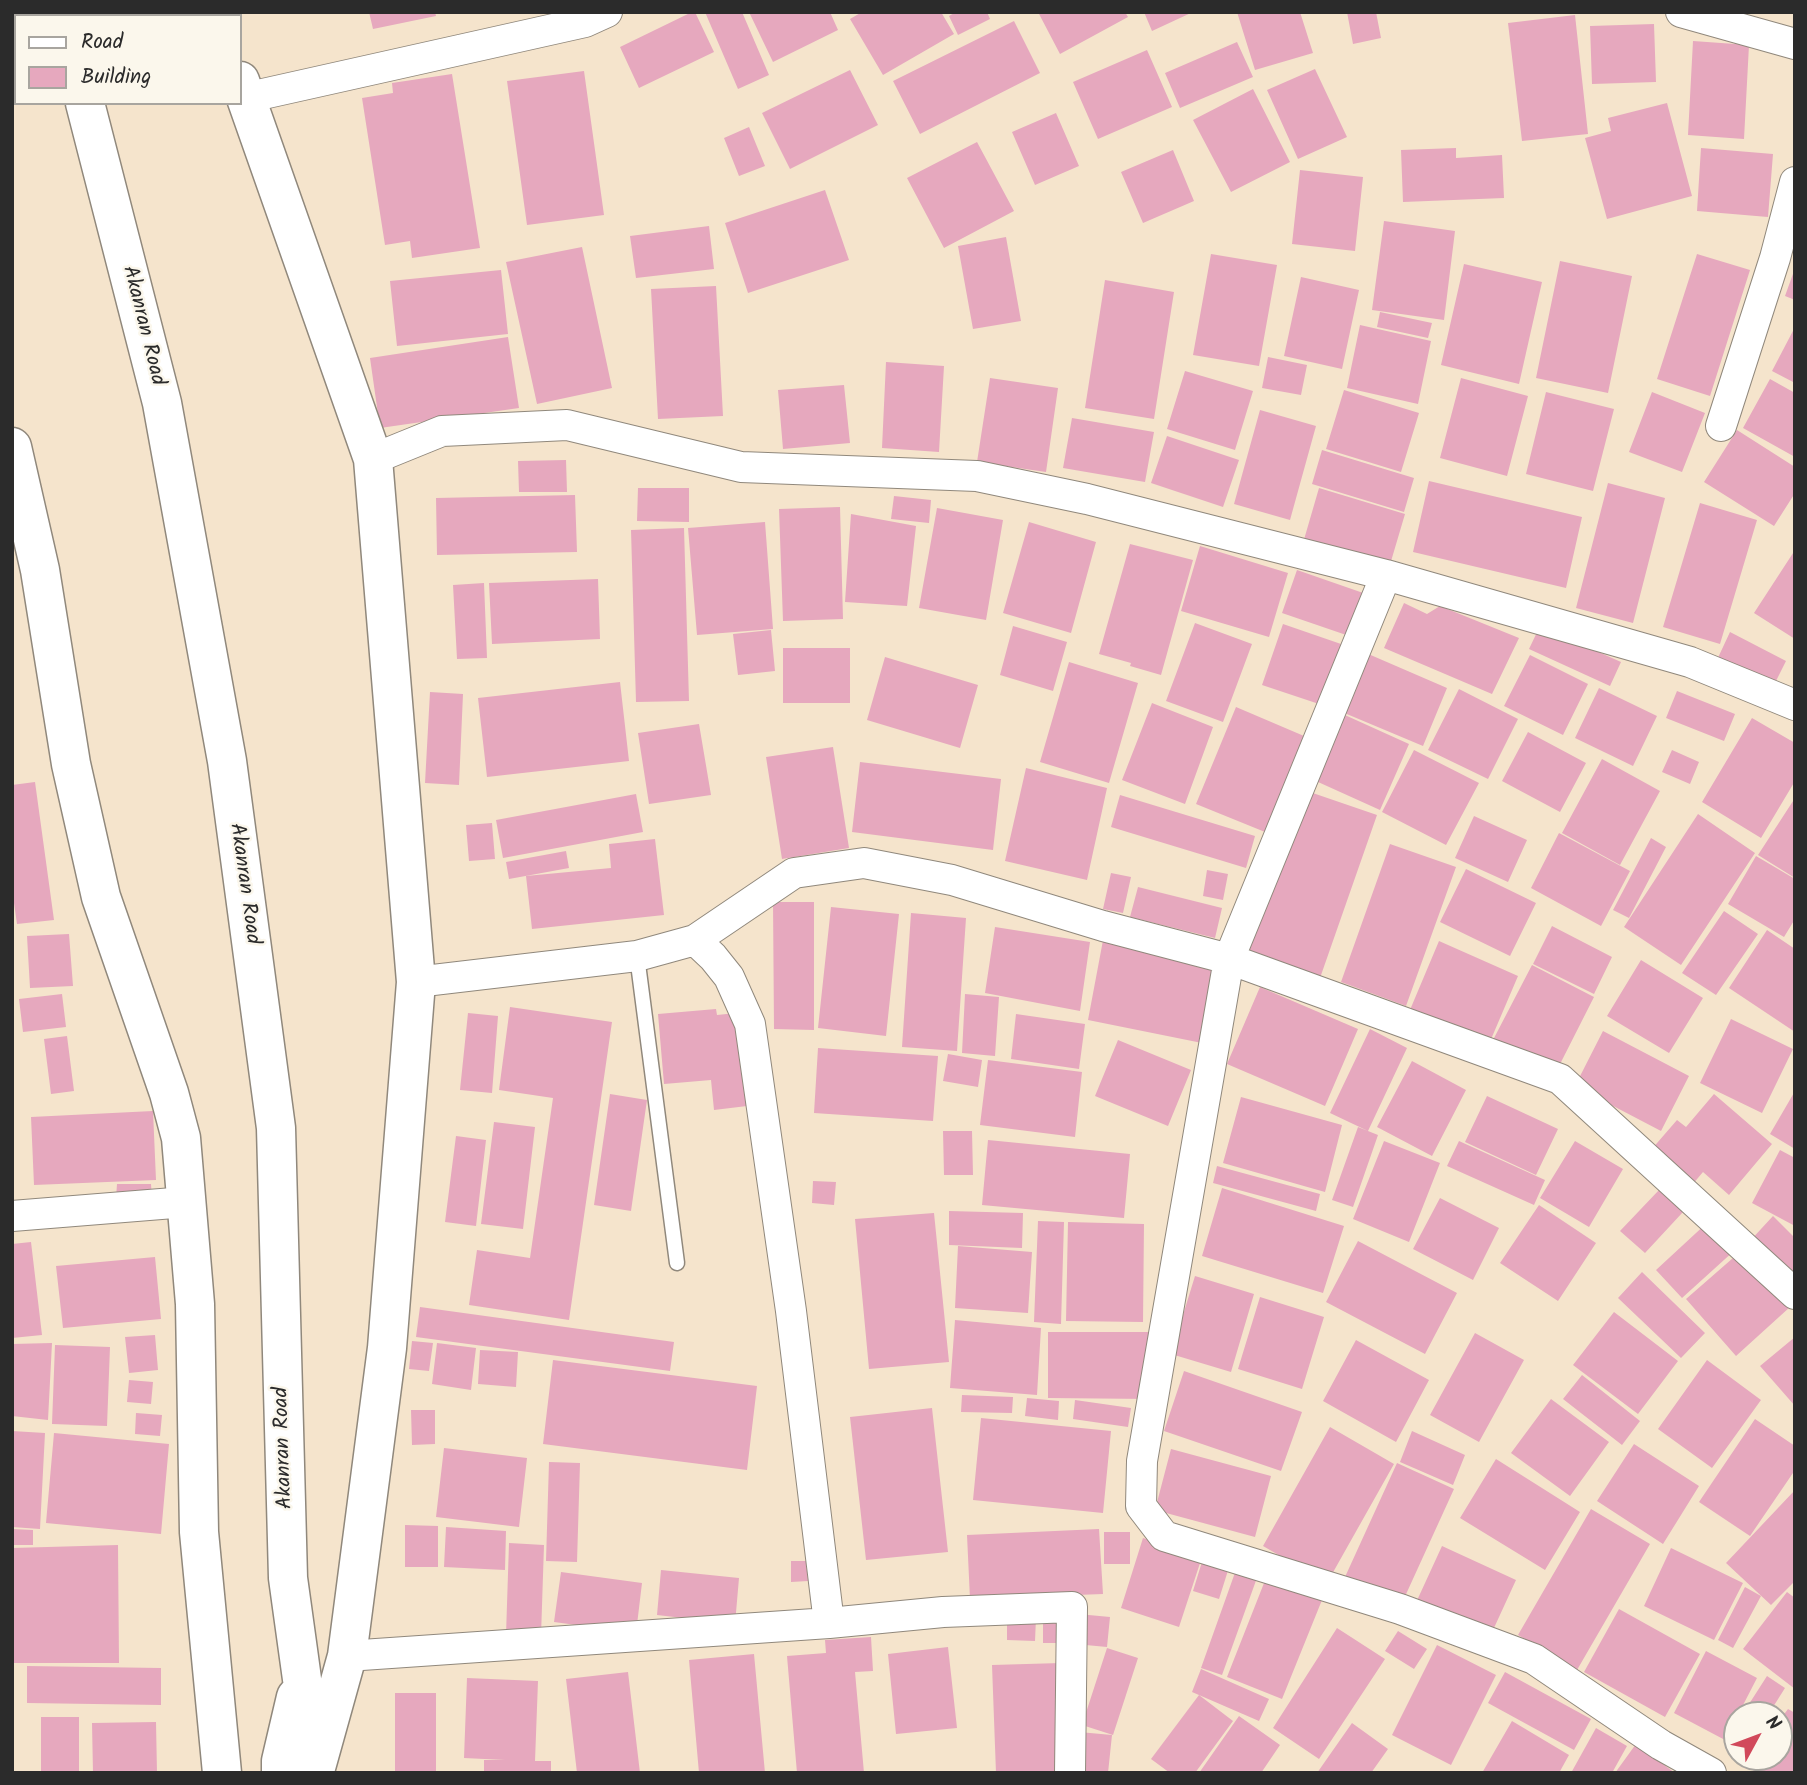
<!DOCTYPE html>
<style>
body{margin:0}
#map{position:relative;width:1807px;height:1785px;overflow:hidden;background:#f5e4cc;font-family:Kalam,sans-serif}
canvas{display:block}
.frame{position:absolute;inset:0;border:14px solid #2b2b2b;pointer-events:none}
.legend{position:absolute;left:14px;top:14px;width:228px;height:91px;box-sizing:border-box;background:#fbf7ec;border:2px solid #a8a59f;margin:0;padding:9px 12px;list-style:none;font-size:21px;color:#2b2b2b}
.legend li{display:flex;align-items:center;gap:14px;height:35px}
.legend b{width:35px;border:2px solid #a8a59f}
.north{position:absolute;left:1723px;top:1701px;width:70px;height:70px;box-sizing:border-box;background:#fbf7ec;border:2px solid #a8a59f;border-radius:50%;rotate:49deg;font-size:19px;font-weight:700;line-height:28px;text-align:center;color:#2b2b2b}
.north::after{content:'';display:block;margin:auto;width:24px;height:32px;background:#d1495b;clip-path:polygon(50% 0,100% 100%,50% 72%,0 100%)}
</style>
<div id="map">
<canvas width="1807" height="1785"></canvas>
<div class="frame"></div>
<ul class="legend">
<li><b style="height:9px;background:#fff"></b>Road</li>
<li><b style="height:19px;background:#e6a8be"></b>Building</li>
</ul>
<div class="north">N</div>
</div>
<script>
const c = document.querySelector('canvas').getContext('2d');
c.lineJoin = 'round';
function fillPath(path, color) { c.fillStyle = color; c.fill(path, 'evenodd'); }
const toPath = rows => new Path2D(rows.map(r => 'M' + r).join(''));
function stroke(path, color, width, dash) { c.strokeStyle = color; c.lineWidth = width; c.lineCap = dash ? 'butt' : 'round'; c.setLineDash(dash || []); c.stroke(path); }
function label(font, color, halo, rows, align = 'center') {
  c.font = font + ' Kalam,sans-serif'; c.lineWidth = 5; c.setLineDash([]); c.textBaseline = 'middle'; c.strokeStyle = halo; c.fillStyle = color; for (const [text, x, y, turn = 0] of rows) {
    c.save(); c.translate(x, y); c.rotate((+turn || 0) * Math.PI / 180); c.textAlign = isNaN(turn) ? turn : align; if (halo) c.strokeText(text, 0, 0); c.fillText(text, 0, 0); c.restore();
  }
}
const building = toPath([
 [369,12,435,12,436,16,373,29],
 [692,12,695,12,714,52,639,88,620,47],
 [705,12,742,12,769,75,738,89],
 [749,12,830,12,838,30,773,62],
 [862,12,941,12,954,34,883,75,850,19],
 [956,12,987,12,990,19,958,35,949,16],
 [1038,12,1125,12,1128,17,1060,54],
 [1144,12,1193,12,1152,31],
 [1237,12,1300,12,1313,53,1255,70],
 [1347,12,1376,12,1381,38,1353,44],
 [1575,15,1588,134,1522,141,1508,23],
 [1014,21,1040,73,920,134,893,81],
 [1654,24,1656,82,1592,84,1590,26],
 [1693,41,1749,45,1744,139,1688,135],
 [1237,42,1253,77,1180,108,1165,73],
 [1147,50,1172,107,1098,139,1073,82],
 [1315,69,1347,137,1298,159,1267,90],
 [850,70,878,125,790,169,762,113],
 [584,71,604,215,527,225,507,81],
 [452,74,480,248,412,258,410,241,385,245,362,98,393,93,392,83],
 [1253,89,1290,162,1231,192,1193,120],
 [1667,103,1692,196,1607,219,1585,138,1611,131,1608,118],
 [1056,113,1079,166,1035,185,1012,132],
 [749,127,765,166,739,176,724,138],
 [977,142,1014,211,944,248,907,178],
 [1456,148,1456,158,1502,155,1504,198,1403,202,1401,150],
 [1701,148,1773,154,1768,217,1697,211],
 [1173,150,1194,201,1143,223,1121,172],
 [1300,170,1363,177,1355,251,1292,244],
 [825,190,849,260,748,293,725,223],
 [1384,221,1455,231,1444,320,1372,310],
 [709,226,714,269,636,278,630,236],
 [1006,237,1021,321,973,329,958,246],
 [582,247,612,388,537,404,506,262],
 [1211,254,1277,265,1259,366,1193,355],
 [1697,254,1750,270,1710,396,1657,379],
 [1560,261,1632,276,1608,393,1536,378],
 [1464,264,1542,282,1519,384,1441,365],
 [501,270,508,334,397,346,390,281],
 [1794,271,1795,271,1795,300,1785,296],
 [1301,277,1359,290,1342,369,1284,356],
 [1105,280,1174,292,1154,419,1085,408],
 [716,286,723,416,658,419,651,289],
 [1380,312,1432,323,1428,338,1377,327],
 [1360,325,1431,341,1418,404,1347,388],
 [1795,327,1795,383,1772,371],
 [508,337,519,408,380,428,370,358],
 [1268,357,1307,365,1301,395,1262,388],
 [886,362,944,366,939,452,882,448],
 [1185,371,1253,391,1235,450,1167,429],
 [990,378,1058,388,1046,472,977,462],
 [1461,378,1528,396,1507,476,1440,458],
 [1770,379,1795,393,1795,457,1743,428],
 [844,385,850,443,783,449,778,390],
 [1344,390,1419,413,1401,472,1326,449],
 [1546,392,1614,409,1593,491,1526,474],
 [1652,392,1705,413,1682,472,1629,452],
 [1260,410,1316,426,1290,520,1234,504],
 [1072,418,1154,432,1145,482,1063,468],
 [1737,430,1795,467,1795,493,1774,526,1704,482],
 [1167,436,1239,460,1223,507,1151,483],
 [1322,450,1414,478,1404,512,1312,484],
 [566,460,567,492,519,492,518,461],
 [1429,481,1582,517,1566,588,1413,552],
 [1608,483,1665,498,1633,623,1576,608],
 [638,488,689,488,689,522,637,521],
 [1319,488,1405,514,1389,568,1303,543],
 [575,495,577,552,437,555,436,498],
 [894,496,931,500,929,523,891,519],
 [1700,503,1757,520,1720,644,1663,627],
 [840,507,843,619,783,621,779,509],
 [937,508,1003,520,986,620,919,608],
 [851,514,916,526,907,606,845,602],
 [765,522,773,629,697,635,688,528],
 [1029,522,1096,542,1071,633,1003,613],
 [684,528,689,701,636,702,631,530],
 [1130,544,1193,560,1161,675,1130,666,1131,663,1099,654],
 [1200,546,1288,573,1269,637,1181,611],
 [1795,550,1795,639,1754,613],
 [1297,570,1369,595,1355,638,1282,613],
 [598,579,600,639,492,644,489,583],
 [484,583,487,658,457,659,453,585],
 [1404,603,1427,614,1440,606,1519,638,1492,694,1384,648],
 [1195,623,1252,644,1223,722,1166,701],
 [1283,624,1341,644,1322,705,1262,685],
 [1013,626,1067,642,1053,691,1000,675],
 [1540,626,1621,662,1610,686,1529,649],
 [771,630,775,671,738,675,733,634],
 [1730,632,1786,661,1772,689,1716,662],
 [783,648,850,648,850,703,783,703],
 [1366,653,1447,688,1423,746,1342,712],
 [1530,655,1588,684,1563,735,1504,706],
 [885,657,978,685,960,748,867,720],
 [1069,662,1138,683,1109,783,1040,762],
 [620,682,629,761,487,777,478,698],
 [1599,688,1657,716,1633,766,1575,738],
 [1459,689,1518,719,1488,779,1428,750],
 [1677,691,1735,714,1724,741,1666,718],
 [430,692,463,694,459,785,425,783],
 [1152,703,1213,727,1185,804,1122,780],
 [1236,707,1304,736,1265,832,1196,804],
 [1336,711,1409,744,1380,810,1307,777],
 [1752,718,1795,743,1795,781,1761,838,1702,802],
 [699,724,711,795,649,804,638,733],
 [1528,732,1586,763,1560,812,1502,781],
 [833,747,849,848,782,859,766,757],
 [1414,750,1479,783,1446,845,1382,812],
 [1672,750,1699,762,1690,784,1662,772],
 [1602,759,1660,791,1620,865,1562,833],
 [860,762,1001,779,993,850,852,832],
 [1026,768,1107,788,1087,880,1005,861],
 [35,782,54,920,17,924,12,889,12,785],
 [1304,790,1377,815,1320,978,1247,953],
 [636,794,643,832,503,858,496,820],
 [1120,795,1255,836,1246,868,1111,827],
 [1795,798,1795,878,1758,855],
 [1698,814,1755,853,1681,965,1624,927],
 [1474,816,1527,840,1508,882,1455,858],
 [492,823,495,859,469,861,466,825],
 [1559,833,1630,871,1601,926,1531,888],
 [1651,838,1666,847,1629,918,1613,910],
 [655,839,664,915,532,929,526,876,611,868,609,844],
 [1390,844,1456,867,1406,1006,1341,982],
 [566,851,569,868,509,879,506,862],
 [1756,856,1795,879,1795,919,1784,937,1728,904],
 [1466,869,1536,903,1510,956,1440,922],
 [1207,870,1228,874,1223,900,1203,896],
 [1111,873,1131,877,1123,913,1103,909],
 [1138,887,1222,908,1215,938,1130,917],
 [773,902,814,902,814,1030,774,1029],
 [831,907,899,914,886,1036,818,1028],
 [1724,911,1758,934,1716,995,1682,973],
 [911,913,966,918,957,1051,902,1047],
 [1552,926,1612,957,1594,994,1533,964],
 [995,927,1090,942,1080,1011,985,993],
 [1767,930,1795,949,1795,1032,1729,988],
 [69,934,73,986,30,988,27,936],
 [1104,935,1218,958,1202,1043,1088,1020],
 [1439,941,1518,976,1486,1051,1407,1017],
 [1641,960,1703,998,1669,1053,1607,1016],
 [1532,965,1594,997,1556,1072,1493,1040],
 [1260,987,1358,1029,1325,1106,1227,1064],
 [62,994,66,1027,23,1032,19,999],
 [965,994,999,997,995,1056,962,1053],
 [510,1007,612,1022,569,1320,469,1305,477,1250,530,1258,553,1098,499,1090],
 [716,1009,717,1015,736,1013,747,1106,714,1110,711,1080,664,1084,658,1014],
 [468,1013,498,1016,492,1093,460,1090],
 [1016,1014,1085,1024,1079,1069,1011,1059],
 [1731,1019,1793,1049,1762,1113,1700,1083],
 [1370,1029,1407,1048,1368,1131,1330,1113],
 [1603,1031,1689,1076,1661,1131,1575,1086],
 [67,1036,74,1091,51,1094,44,1039],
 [1118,1040,1191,1070,1168,1126,1095,1096],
 [818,1048,938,1056,933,1121,814,1113],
 [948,1054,982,1060,978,1087,943,1081],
 [988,1060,1082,1072,1075,1137,980,1125],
 [1412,1061,1466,1090,1432,1156,1377,1127],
 [1795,1091,1795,1149,1770,1134],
 [610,1094,647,1100,631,1211,594,1205],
 [1714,1094,1772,1144,1729,1195,1703,1172,1692,1185,1651,1150,1677,1120,1686,1127],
 [1487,1096,1558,1129,1536,1175,1465,1142],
 [1241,1097,1342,1125,1325,1192,1223,1163],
 [153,1111,156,1180,34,1185,31,1117],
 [494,1122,535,1127,523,1229,481,1224],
 [1358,1127,1378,1135,1353,1207,1332,1200],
 [943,1131,972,1131,973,1175,944,1175],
 [456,1136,486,1140,476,1226,445,1222],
 [988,1140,1130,1154,1124,1218,982,1205],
 [1384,1141,1440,1163,1409,1242,1353,1219],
 [1459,1141,1545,1180,1534,1205,1447,1166],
 [1575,1141,1623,1169,1589,1227,1540,1198],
 [1780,1150,1795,1158,1795,1226,1752,1203],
 [1217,1166,1320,1194,1316,1211,1213,1183],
 [813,1181,836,1182,834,1205,812,1203],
 [117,1184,151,1184,152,1198,116,1198],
 [1222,1188,1344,1226,1323,1293,1202,1256],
 [1659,1190,1683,1212,1645,1253,1620,1231],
 [1440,1198,1499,1228,1473,1280,1413,1249],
 [1539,1205,1596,1243,1558,1301,1500,1263],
 [949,1211,1023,1213,1022,1248,949,1245],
 [934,1213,949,1362,869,1369,855,1219],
 [1773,1216,1795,1238,1795,1286,1749,1242],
 [1038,1221,1064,1222,1061,1324,1034,1322],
 [1709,1221,1735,1250,1682,1298,1656,1270],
 [1068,1222,1144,1224,1143,1322,1066,1321],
 [1358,1241,1457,1293,1425,1354,1326,1302],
 [31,1242,42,1335,12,1338,12,1244],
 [958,1246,1032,1252,1028,1313,955,1308],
 [1741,1251,1790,1307,1736,1356,1686,1299],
 [155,1257,161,1319,63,1328,56,1266],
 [1642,1272,1705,1333,1681,1358,1618,1298],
 [1195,1276,1254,1294,1231,1372,1171,1354],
 [1260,1297,1324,1317,1302,1389,1238,1369],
 [420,1307,674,1342,670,1371,416,1337],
 [1614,1312,1678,1361,1638,1414,1573,1365],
 [955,1320,1041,1328,1037,1395,950,1388],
 [1048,1332,1150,1332,1150,1399,1048,1398],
 [1475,1333,1524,1360,1479,1442,1430,1415],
 [155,1335,158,1370,129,1373,125,1337],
 [1795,1337,1795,1406,1760,1366],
 [1356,1340,1429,1380,1396,1442,1323,1401],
 [412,1341,433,1343,429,1371,409,1369],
 [52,1343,48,1420,12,1416,12,1344],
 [437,1343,476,1348,471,1390,432,1384],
 [55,1345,110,1347,107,1426,52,1424],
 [480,1350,518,1352,516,1387,478,1384],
 [553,1360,757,1386,747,1470,543,1444],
 [1707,1360,1761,1400,1712,1468,1658,1429],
 [1184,1371,1302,1412,1281,1471,1164,1431],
 [1582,1375,1640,1421,1622,1445,1563,1399],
 [129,1380,153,1382,151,1404,127,1402],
 [962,1395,1013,1397,1012,1413,961,1412],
 [1027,1398,1059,1401,1058,1420,1025,1416],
 [1551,1399,1609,1442,1570,1496,1511,1453],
 [1075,1400,1131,1408,1128,1427,1073,1419],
 [932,1408,948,1552,866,1560,850,1417],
 [411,1410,435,1410,435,1444,412,1445],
 [136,1413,162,1415,160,1436,135,1434],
 [981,1418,1111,1431,1103,1513,973,1500],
 [1755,1419,1795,1446,1795,1470,1750,1536,1699,1502],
 [1330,1427,1394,1464,1327,1583,1263,1546],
 [12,1431,45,1433,40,1529,12,1527],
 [1412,1431,1465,1455,1453,1485,1400,1462],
 [54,1433,169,1444,161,1534,46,1523],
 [1634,1444,1699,1486,1663,1544,1597,1501],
 [444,1448,527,1458,519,1527,436,1517],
 [1171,1449,1271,1476,1255,1537,1155,1510],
 [1496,1459,1580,1512,1545,1570,1460,1518],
 [549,1462,580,1463,577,1562,546,1561],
 [1397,1463,1454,1489,1402,1603,1345,1577],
 [1795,1490,1795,1581,1771,1605,1726,1563],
 [1591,1509,1650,1544,1577,1670,1518,1635],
 [405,1525,438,1526,438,1567,405,1567],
 [446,1527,506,1531,505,1570,444,1567],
 [12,1529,33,1530,33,1545,12,1545],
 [1099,1529,1103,1594,970,1599,967,1535],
 [1104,1532,1130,1532,1130,1564,1104,1564],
 [1143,1538,1202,1557,1179,1627,1121,1608],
 [509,1543,544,1545,541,1636,506,1635],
 [118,1545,119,1663,12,1663,12,1548],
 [1442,1546,1516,1580,1488,1641,1414,1607],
 [1671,1548,1743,1583,1714,1640,1644,1606],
 [1205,1552,1231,1561,1219,1599,1193,1591],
 [791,1561,806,1561,808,1581,791,1582],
 [1237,1567,1258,1575,1222,1675,1201,1668],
 [661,1570,739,1578,735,1624,657,1615],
 [561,1572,642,1583,636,1633,554,1622],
 [1266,1578,1322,1600,1282,1699,1227,1677],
 [1745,1587,1761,1596,1733,1648,1718,1640],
 [1787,1592,1795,1598,1795,1689,1743,1649],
 [1619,1609,1700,1654,1665,1717,1584,1672],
 [1078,1614,1110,1617,1107,1647,1075,1644],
 [1007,1616,1036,1618,1035,1641,1007,1640],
 [1064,1620,1064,1643,1043,1643,1043,1621],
 [1337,1628,1385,1659,1319,1759,1273,1728],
 [1398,1631,1427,1649,1414,1669,1385,1651],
 [871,1637,873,1671,855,1672,864,1773,797,1773,787,1656,826,1653,825,1640],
 [1437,1645,1496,1675,1451,1765,1392,1735],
 [948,1647,957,1728,896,1734,888,1654],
 [1107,1648,1138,1658,1113,1735,1082,1725],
 [1706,1651,1757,1678,1725,1740,1674,1713],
 [754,1654,765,1773,699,1773,689,1660],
 [1061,1663,1065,1773,996,1773,992,1665],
 [27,1666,161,1668,161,1705,27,1703],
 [1201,1669,1269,1699,1259,1721,1192,1692],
 [628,1672,640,1773,577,1773,566,1679],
 [1505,1672,1591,1719,1574,1750,1488,1703],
 [1767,1676,1785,1688,1768,1715,1742,1715],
 [467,1678,538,1681,535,1761,551,1761,551,1773,484,1773,484,1760,505,1760,464,1758],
 [395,1693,436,1693,436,1773,395,1773],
 [1199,1695,1233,1721,1195,1773,1170,1773,1151,1759],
 [1788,1709,1795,1713,1795,1773,1757,1773,1746,1765,1752,1757,1779,1757,1779,1721],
 [1239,1716,1280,1745,1261,1773,1199,1773],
 [41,1717,79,1717,79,1773,41,1773],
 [1512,1721,1569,1755,1559,1773,1482,1773],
 [156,1722,157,1773,93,1773,92,1723],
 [1352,1723,1388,1749,1371,1773,1317,1773],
 [1596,1728,1627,1746,1612,1773,1571,1773],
 [1079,1732,1112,1735,1108,1773,1075,1773],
 [1636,1744,1675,1773,1615,1773]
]);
const service = toPath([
 [637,956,677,1263]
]);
const minor = toPath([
 [1681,12,1795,44],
 [245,98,585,22,607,12],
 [1721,426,1775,258,1795,182],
 [373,459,442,431,567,425,741,467,977,476,1087,499,1386,575,1690,662,1795,705],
 [1386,575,1229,959,1142,1461,1141,1506,1164,1536,1400,1609,1534,1659,1661,1745,1711,1773],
 [695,940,713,957,729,977,750,1024,791,1311,829,1623],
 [416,982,637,956,695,940,794,873,864,863,952,880,1103,926,1229,959,1560,1079,1795,1294],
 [12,1216,186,1202],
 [347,1656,829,1623,943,1612,1072,1607,1070,1773]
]);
const secondary = toPath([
 [61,12,62,16],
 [85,103,162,403,227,761,276,1128,288,1578,315,1773],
 [281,1773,281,1761,296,1697]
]);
const motorway = toPath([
 [219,12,220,16],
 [240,81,373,459,416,982,387,1348,347,1656,315,1771],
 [12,447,40,570,71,764,101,897,169,1093,181,1138,195,1304,199,1532,222,1773]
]);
const streetNames = [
 ["Akanran Road",142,326,76],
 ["Akanran Road",243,884,82],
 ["Akanran Road",285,1448,-92]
];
fillPath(building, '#e6a8be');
stroke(service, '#90887c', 17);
stroke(minor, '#90887c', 32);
stroke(secondary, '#90887c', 41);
stroke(motorway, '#90887c', 41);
stroke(service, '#fff', 14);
stroke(minor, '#fff', 30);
stroke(secondary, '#fff', 38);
stroke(motorway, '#fff', 38);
label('21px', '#2b2b2b', '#fbf7ec', streetNames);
</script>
